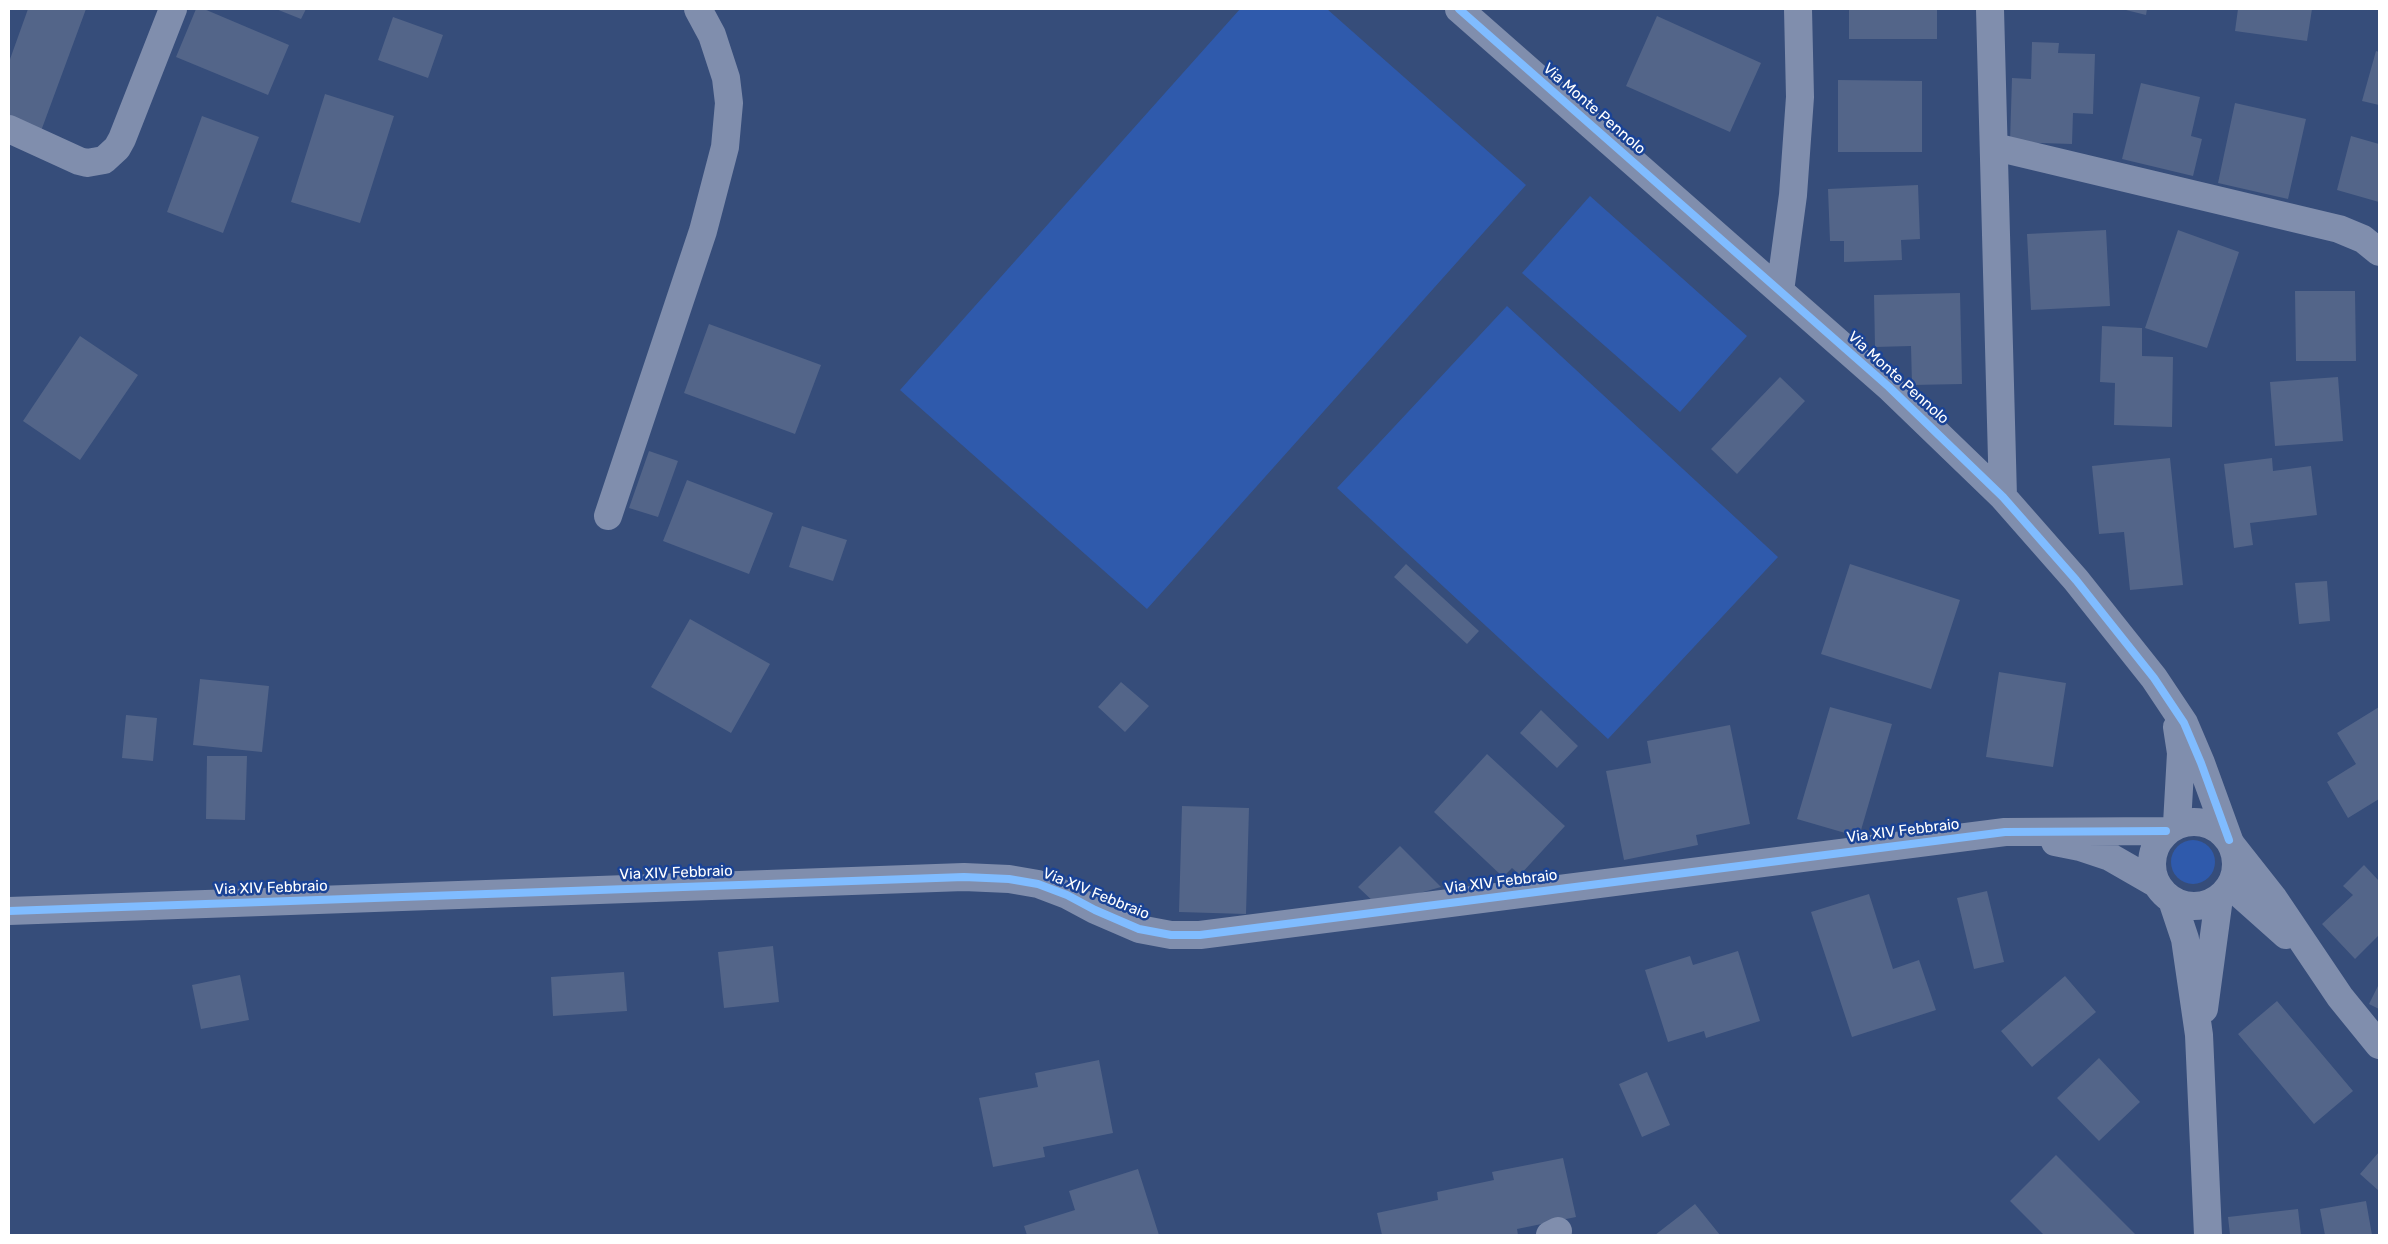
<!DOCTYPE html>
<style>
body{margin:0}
#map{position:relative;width:2388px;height:1244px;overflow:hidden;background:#364d7a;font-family:Rubik,sans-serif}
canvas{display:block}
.frame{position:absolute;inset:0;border:10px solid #fff;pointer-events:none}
</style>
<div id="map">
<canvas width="2388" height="1244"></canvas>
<div class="frame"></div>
</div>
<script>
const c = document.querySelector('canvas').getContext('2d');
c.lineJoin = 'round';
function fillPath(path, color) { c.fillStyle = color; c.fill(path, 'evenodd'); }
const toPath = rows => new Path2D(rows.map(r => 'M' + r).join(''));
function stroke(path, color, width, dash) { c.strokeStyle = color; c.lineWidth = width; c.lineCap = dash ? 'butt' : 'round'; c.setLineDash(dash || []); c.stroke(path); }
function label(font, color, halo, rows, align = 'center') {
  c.font = font + ' Rubik,sans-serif'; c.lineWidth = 5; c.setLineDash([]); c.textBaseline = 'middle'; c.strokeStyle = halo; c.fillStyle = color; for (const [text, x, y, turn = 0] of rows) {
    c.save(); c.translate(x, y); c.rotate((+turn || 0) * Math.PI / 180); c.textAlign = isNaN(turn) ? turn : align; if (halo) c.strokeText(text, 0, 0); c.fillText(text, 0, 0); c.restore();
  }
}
const green = toPath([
 [1240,9,1327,9,1526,185,1147,609,900,390],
 [1590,196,1747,336,1680,412,1522,273],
 [1507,306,1778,557,1608,739,1337,488],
 '2171 862a22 22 0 1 1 44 0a22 22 0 1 1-44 0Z'
]);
const building = toPath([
 [28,9,86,9,41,131,9,119,9,62],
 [196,9,204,9,289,45,268,95,176,57],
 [276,9,306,9,301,19],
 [1849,9,1937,9,1937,39,1849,39],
 [2122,9,2147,9,2146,15],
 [2238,9,2312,9,2307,41,2235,31],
 [1657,16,1761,63,1730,132,1626,86],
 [393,17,443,35,428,78,378,60],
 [2032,42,2059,43,2058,53,2095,54,2093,114,2073,113,2072,144,2010,142,2012,78,2031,79],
 [2376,51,2379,52,2379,105,2362,101],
 [1838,80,1922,81,1922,152,1838,152],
 [2141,83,2200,97,2191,136,2202,139,2193,176,2122,159],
 [325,94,394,116,360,223,291,202],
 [2235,103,2306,119,2288,199,2218,183],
 [202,116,259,137,223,233,167,212],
 [2351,136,2379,144,2379,202,2337,190],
 [1918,185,1920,239,1901,240,1902,260,1844,262,1844,241,1830,241,1828,189],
 [2106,230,2110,306,2031,310,2027,234],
 [2178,230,2239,252,2207,348,2145,328],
 [2295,291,2355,291,2356,361,2296,361],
 [1960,293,1962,384,1912,385,1911,346,1875,347,1874,295],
 [709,324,821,365,795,434,684,393],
 [2102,326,2142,328,2142,356,2173,357,2172,427,2114,425,2115,383,2100,382],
 [80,336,138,375,80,460,23,421],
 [1780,377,1805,401,1737,474,1711,449],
 [2338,377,2343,441,2275,446,2270,382],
 [649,451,678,461,658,517,629,508],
 [2170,458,2183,585,2130,590,2124,532,2099,534,2092,466],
 [2272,458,2273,471,2311,466,2317,515,2250,523,2253,545,2234,548,2224,464],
 [687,480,773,513,749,574,663,541],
 [802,526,847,540,833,581,789,567],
 [1406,564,1479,631,1467,644,1394,577],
 [1850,564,1960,600,1931,689,1821,654],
 [2327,581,2330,621,2299,624,2295,583],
 [690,619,770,664,731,733,651,687],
 [1999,672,2066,683,2053,767,1986,757],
 [200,679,269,686,262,752,193,745],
 [1121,682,1149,706,1125,732,1098,707],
 [1830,707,1892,724,1859,837,1797,819],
 [2379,707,2379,799,2348,818,2327,782,2356,764,2337,733],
 [1541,710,1578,746,1557,768,1520,733],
 [126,715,157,718,153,761,122,758],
 [1730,725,1750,824,1696,835,1698,845,1624,860,1606,771,1651,763,1647,741],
 [1487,754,1565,826,1520,875,1512,868,1503,877,1434,812],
 [207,756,247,756,245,820,206,819],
 [1182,806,1249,808,1246,914,1179,912],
 [1400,846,1441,887,1377,905,1358,887],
 [2364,865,2379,881,2379,935,2355,959,2322,924,2353,895,2343,886],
 [1987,891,2004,962,1974,969,1957,898],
 [1869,894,1893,969,1919,960,1936,1010,1852,1037,1811,912],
 [773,946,779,1002,724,1008,718,952],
 [1738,951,1760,1021,1706,1038,1704,1031,1668,1042,1645,970,1690,956,1693,965],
 [624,972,627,1011,553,1016,551,977],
 [240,975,249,1020,201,1029,192,985],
 [2065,976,2096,1012,2032,1067,2001,1031],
 [2379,984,2379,1009,2369,1004],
 [2277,1001,2353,1091,2314,1124,2238,1034],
 [2099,1058,2140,1102,2099,1141,2057,1098],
 [1099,1060,1113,1133,1043,1147,1045,1157,993,1167,979,1098,1038,1087,1035,1073],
 [1647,1072,1670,1125,1642,1137,1619,1084],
 [2379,1152,2379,1191,2360,1174],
 [2056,1155,2136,1235,2044,1235,2010,1201],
 [1563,1158,1576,1217,1517,1229,1518,1235,1382,1235,1377,1213,1438,1200,1437,1192,1494,1180,1492,1172],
 [1138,1169,1159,1235,1027,1235,1024,1226,1075,1210,1069,1191],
 [2366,1201,2372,1235,2325,1235,2320,1209],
 [1695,1204,1720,1235,1655,1235],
 [2298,1209,2301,1235,2230,1235,2228,1217]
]);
const street = toPath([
 [1459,9,1889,387,2003,497,2076,580,2154,678,2184,723,2201,763,2229,840],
 [1990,9,2003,497],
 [9,129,79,161,87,163,104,160,117,148,122,139,173,9],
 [1995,147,2339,229,2363,239,2379,252],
 [1780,291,1793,195,1800,97,1798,9],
 [608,516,703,231,725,147,729,103,726,78,712,35,698,9],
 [2177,727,2181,753,2177,824],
 '2152 864a42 42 0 1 1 84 0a42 42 0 1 1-84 0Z',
 [2055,842,2080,847,2110,857,2157,884],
 [2233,847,2274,899,2340,997,2379,1045],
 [2231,886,2286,935],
 [2172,900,2185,939,2199,1035,2208,1235],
 [9,911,964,877,1009,879,1038,884,1067,895,1095,910,1139,929,1171,935,1200,935,2005,832,2166,831],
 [2204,1009,2219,898],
 [1550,1235,1558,1231]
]);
const cycleway = toPath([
 [1459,9,1889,387,2003,497,2076,580,2154,678,2184,723,2201,763,2229,840],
 [9,911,964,877,1009,879,1038,884,1067,895,1095,910,1139,929,1171,935,1200,935,2005,832,2166,831]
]);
const streetNames = [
 ["Via Monte Pennolo",1594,109,41],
 ["Via Monte Pennolo",1898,378,42],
 ["Via XIV Febbraio",1903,831,-7],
 ["Via XIV Febbraio",676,873,-2],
 ["Via XIV Febbraio",1501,882,-7],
 ["Via XIV Febbraio",271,888,-2],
 ["Via XIV Febbraio",1096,894,22]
];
fillPath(green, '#2f5aac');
fillPath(building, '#536589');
stroke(street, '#808ead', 28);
stroke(cycleway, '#80bcff', 8);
label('15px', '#fff', '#1a4396', streetNames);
</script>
